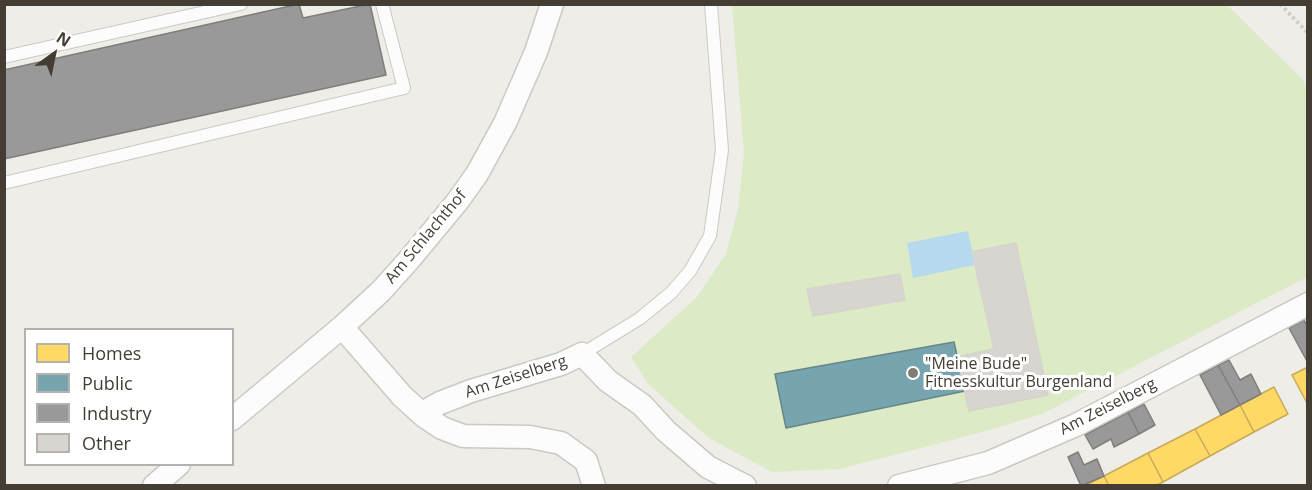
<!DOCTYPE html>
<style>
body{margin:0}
#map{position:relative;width:1312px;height:490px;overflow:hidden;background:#eeede8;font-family:"Open Sans",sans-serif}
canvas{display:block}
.frame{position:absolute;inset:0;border:6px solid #443d34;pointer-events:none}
.legend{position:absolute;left:24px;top:328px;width:210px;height:138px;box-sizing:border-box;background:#fff;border:2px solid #b4b1ae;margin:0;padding:8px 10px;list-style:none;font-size:18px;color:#443d34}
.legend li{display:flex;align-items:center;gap:12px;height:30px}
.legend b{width:30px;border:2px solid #b4b1ae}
.north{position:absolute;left:24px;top:24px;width:60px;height:60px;-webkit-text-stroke:4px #fff;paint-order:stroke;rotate:33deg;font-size:16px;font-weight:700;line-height:24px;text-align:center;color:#443d34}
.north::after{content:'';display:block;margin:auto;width:21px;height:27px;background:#443d34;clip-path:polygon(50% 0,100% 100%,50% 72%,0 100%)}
</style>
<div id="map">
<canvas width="1312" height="490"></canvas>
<div class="frame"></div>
<ul class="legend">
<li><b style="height:16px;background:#ffd966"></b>Homes</li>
<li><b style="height:16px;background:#76a5af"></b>Public</li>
<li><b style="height:16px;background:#999"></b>Industry</li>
<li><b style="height:16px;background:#d8d5d0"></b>Other</li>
</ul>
<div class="north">N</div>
</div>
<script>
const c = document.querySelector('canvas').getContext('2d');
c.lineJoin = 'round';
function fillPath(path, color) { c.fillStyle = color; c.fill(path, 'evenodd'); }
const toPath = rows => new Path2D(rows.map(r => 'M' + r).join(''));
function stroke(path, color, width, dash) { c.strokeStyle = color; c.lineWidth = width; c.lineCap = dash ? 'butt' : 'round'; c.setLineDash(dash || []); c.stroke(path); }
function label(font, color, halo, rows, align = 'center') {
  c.font = font + ' "Open Sans",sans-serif'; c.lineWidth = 6; c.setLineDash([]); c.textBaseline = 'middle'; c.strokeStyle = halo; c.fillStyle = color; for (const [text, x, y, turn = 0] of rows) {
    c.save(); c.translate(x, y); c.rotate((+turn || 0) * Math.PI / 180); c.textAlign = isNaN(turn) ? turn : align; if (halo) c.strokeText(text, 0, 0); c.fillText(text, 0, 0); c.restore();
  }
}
const green = toPath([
 [732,5,1227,5,1303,80,1307,90,1307,277,1042,414,979,433,839,469,772,472,709,438,648,384,631,357,697,297,726,254,738,209,744,153]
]);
const water = toPath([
 [968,231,975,265,913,278,907,243]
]);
const homes = toPath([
 [1308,367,1308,402,1307,403,1292,375,1308,367],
 [1274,387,1288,414,1254,432,1240,405,1274,387],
 [1240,405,1254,432,1210,456,1195,429,1240,405],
 [1195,429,1210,456,1163,482,1148,453,1195,429],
 [1148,453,1163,482,1155,486,1109,486,1104,476,1148,453],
 [1104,476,1109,486,1084,486,1104,476]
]);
const public = toPath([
 [954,342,965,391,786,428,775,374,954,342]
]);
const industry = toPath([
 [299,4,303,18,370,4,386,75,4,159,4,70,299,4],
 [1304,320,1308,328,1308,363,1289,328,1304,320],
 [1229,360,1240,380,1251,374,1261,394,1240,405,1218,365,1229,360],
 [1218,365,1240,405,1221,415,1200,375,1218,365],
 [1144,404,1155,425,1139,434,1128,412,1144,404],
 [1128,412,1139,434,1114,447,1111,439,1093,449,1085,435,1128,412],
 [1078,452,1084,465,1097,459,1104,476,1081,486,1068,457,1078,452]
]);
const building = toPath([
 [1016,243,1048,395,969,411,957,357,994,349,975,265,974,251,1016,243],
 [900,274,905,300,813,316,807,289,900,274]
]);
const path = toPath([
 [1280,4,1308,33]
]);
const service = toPath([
 [4,57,241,4],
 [4,183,404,88,382,4],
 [582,354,639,319,671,293,690,271,710,236,722,150,711,4]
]);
const minor = toPath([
 [342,327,402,396,424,416,442,428,463,436,530,437,561,443,586,461,594,486],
 [424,416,431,408,440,403,471,391,561,364,582,354,608,381,642,405,666,431,708,467,745,486],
 [232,419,342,327,381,291,408,261,457,202,477,174,505,123,536,52,552,4],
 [154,486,179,464],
 [899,486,988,463,1076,425,1308,304]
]);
const markers = [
 [913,373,6,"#807b73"]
];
const streetNames = [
 ["Am Schlachthof",426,237,-50],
 ["Am Zeiselberg",516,377,-18],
 ["Am Zeiselberg",1108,407,-27]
];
const poiNames = [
 ["\"Meine Bude\"",925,364],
 ["Fitnesskultur Burgenland",925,382]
];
fillPath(green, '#dceac6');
fillPath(water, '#b6d9ee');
fillPath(homes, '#ffd966');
stroke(homes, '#c7aa57', 1.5);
fillPath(public, '#76a5af');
stroke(public, '#67868a', 1.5);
fillPath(industry, '#999');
stroke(industry, '#807d7b', 1.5);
fillPath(building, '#d8d5d0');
stroke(building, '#d6d3cd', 1.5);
stroke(service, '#cbc9c3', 14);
stroke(minor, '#cbc9c3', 25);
stroke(path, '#d0cdc9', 4, [3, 3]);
stroke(service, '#fcfcfc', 12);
stroke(minor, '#fcfcfc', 22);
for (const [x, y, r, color] of markers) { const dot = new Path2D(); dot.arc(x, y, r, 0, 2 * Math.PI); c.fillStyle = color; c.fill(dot); stroke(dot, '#fff', 2); }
label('16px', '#443d34', '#fff', streetNames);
label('16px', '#443d34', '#fff', poiNames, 'left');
</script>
